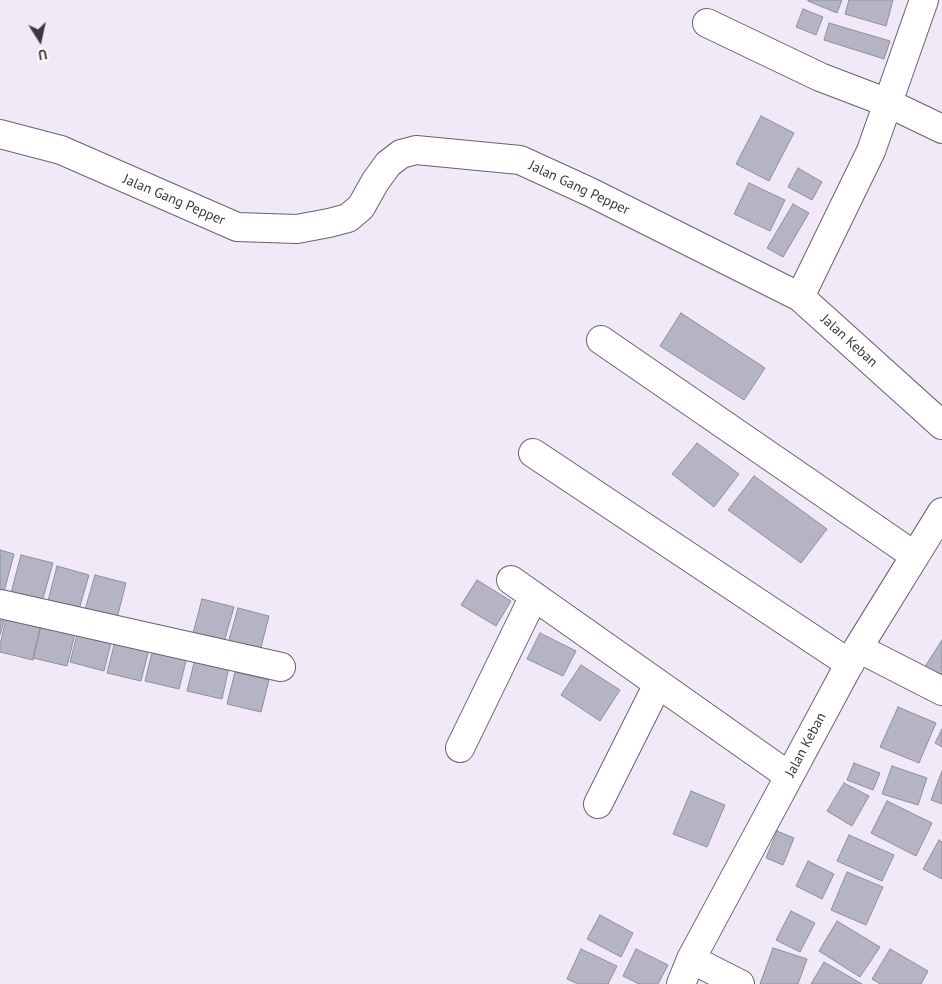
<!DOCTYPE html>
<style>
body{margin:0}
#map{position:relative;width:942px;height:984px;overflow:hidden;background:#f2e9f8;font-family:"PT Sans",sans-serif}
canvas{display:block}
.north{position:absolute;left:15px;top:15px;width:50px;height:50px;-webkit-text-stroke:4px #fff;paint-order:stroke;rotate:170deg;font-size:14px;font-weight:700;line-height:20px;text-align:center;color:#3c383e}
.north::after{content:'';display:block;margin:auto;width:18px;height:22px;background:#3c383e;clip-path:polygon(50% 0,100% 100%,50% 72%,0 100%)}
</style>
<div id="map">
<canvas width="942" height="984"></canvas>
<div class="north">U</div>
</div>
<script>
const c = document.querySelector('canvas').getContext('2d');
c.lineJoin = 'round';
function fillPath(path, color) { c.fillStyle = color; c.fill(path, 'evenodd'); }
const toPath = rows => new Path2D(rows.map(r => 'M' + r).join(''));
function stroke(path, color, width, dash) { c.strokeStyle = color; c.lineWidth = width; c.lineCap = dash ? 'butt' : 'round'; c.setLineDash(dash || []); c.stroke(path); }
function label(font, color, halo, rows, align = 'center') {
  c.font = font + ' "PT Sans",sans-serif'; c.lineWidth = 4.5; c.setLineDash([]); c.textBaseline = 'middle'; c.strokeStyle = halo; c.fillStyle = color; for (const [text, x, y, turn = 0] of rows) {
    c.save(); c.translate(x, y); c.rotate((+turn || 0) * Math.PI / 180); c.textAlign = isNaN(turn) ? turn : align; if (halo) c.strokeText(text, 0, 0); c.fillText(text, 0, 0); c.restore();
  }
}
const building = toPath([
 [808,0,842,0,837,13,808,1,808,0],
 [849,0,893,0,886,26,845,14,849,0],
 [803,9,823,17,816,35,796,27,803,9],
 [829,23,890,41,884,59,824,40,829,23],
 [761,116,794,133,769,181,736,164,761,116],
 [798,168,822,182,812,200,788,187,798,168],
 [749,183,785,200,770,231,734,214,749,183],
 [793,204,809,213,783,257,767,248,793,204],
 [681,313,765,368,744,400,660,346,681,313],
 [697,443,739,474,714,507,672,474,697,443],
 [754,476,827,529,801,563,728,510,754,476],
 [0,550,14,554,4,592,0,591,0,550],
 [21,555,53,563,42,602,11,593,21,555],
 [57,566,89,575,78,613,47,605,57,566],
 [95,575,126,583,116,622,84,613,95,575],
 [477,580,511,601,496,626,461,605,477,580],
 [202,599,234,607,223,646,192,637,202,599],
 [238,608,269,616,259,655,227,647,238,608],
 [6,619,40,628,33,660,0,652,0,645,6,619],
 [0,620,4,621,0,635,0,620],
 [41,626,75,634,67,666,33,658,41,626],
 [78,631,112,639,104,671,70,662,78,631],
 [540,633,576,651,563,676,527,659,540,633],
 [942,640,942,691,919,676,942,640],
 [115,641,149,649,141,681,107,673,115,641],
 [153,649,187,657,179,689,145,681,153,649],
 [195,659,229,667,222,699,187,691,195,659],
 [581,665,620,690,600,721,561,695,581,665],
 [235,672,269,680,261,712,227,704,235,672],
 [898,707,936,723,919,763,880,747,898,707],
 [942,729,942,747,935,743,942,729],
 [854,763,880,773,873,790,847,780,854,763],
 [892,766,927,778,918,805,882,794,892,766],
 [942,771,942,804,931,800,942,771],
 [844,783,869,796,852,826,827,811,844,783],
 [691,791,725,805,707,847,673,834,691,791],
 [887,801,932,823,916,856,871,833,887,801],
 [777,831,794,838,783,865,766,858,777,831],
 [849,835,894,855,882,881,837,861,849,835],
 [939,840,942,842,942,879,923,869,939,840],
 [808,861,834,874,822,899,796,886,808,861],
 [847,872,883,887,866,925,831,910,847,872],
 [791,911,815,923,800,952,776,940,791,911],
 [600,915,633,933,621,957,587,939,600,915],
 [837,921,880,947,860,977,819,951,837,921],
 [773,948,807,959,798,984,760,984,773,948],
 [581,949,617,966,608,984,578,984,567,979,581,949],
 [636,949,668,965,658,984,639,984,623,976,636,949],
 [890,949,928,971,921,984,880,984,872,979,890,949],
 [824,962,862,984,811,984,824,962]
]);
const street = toPath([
 [707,23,820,77,888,103,942,129],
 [0,134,61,150,237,227,297,229,329,223,348,218,361,207,375,182,388,164,401,154,416,150,520,160,590,192,800,297,942,425],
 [800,297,871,151,924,0],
 [601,340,915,556],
 [533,453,850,664],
 [511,580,789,776],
 [0,604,281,667],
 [858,648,942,691],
 [460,748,534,596],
 [598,804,658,684],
 [691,959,740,984],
 [681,984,691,959,734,879,858,648,942,512]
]);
const streetNames = [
 ["Jalan Gang Pepper",579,188,25],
 ["Jalan Gang Pepper",174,200,23],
 ["Jalan Keban",849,341,42],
 ["Jalan Keban",806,745,-62]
];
fillPath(building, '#b4b4c4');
stroke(building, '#8e8f9e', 1);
stroke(street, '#69616d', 30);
stroke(street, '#fff', 28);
label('14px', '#3c383e', '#fff', streetNames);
</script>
